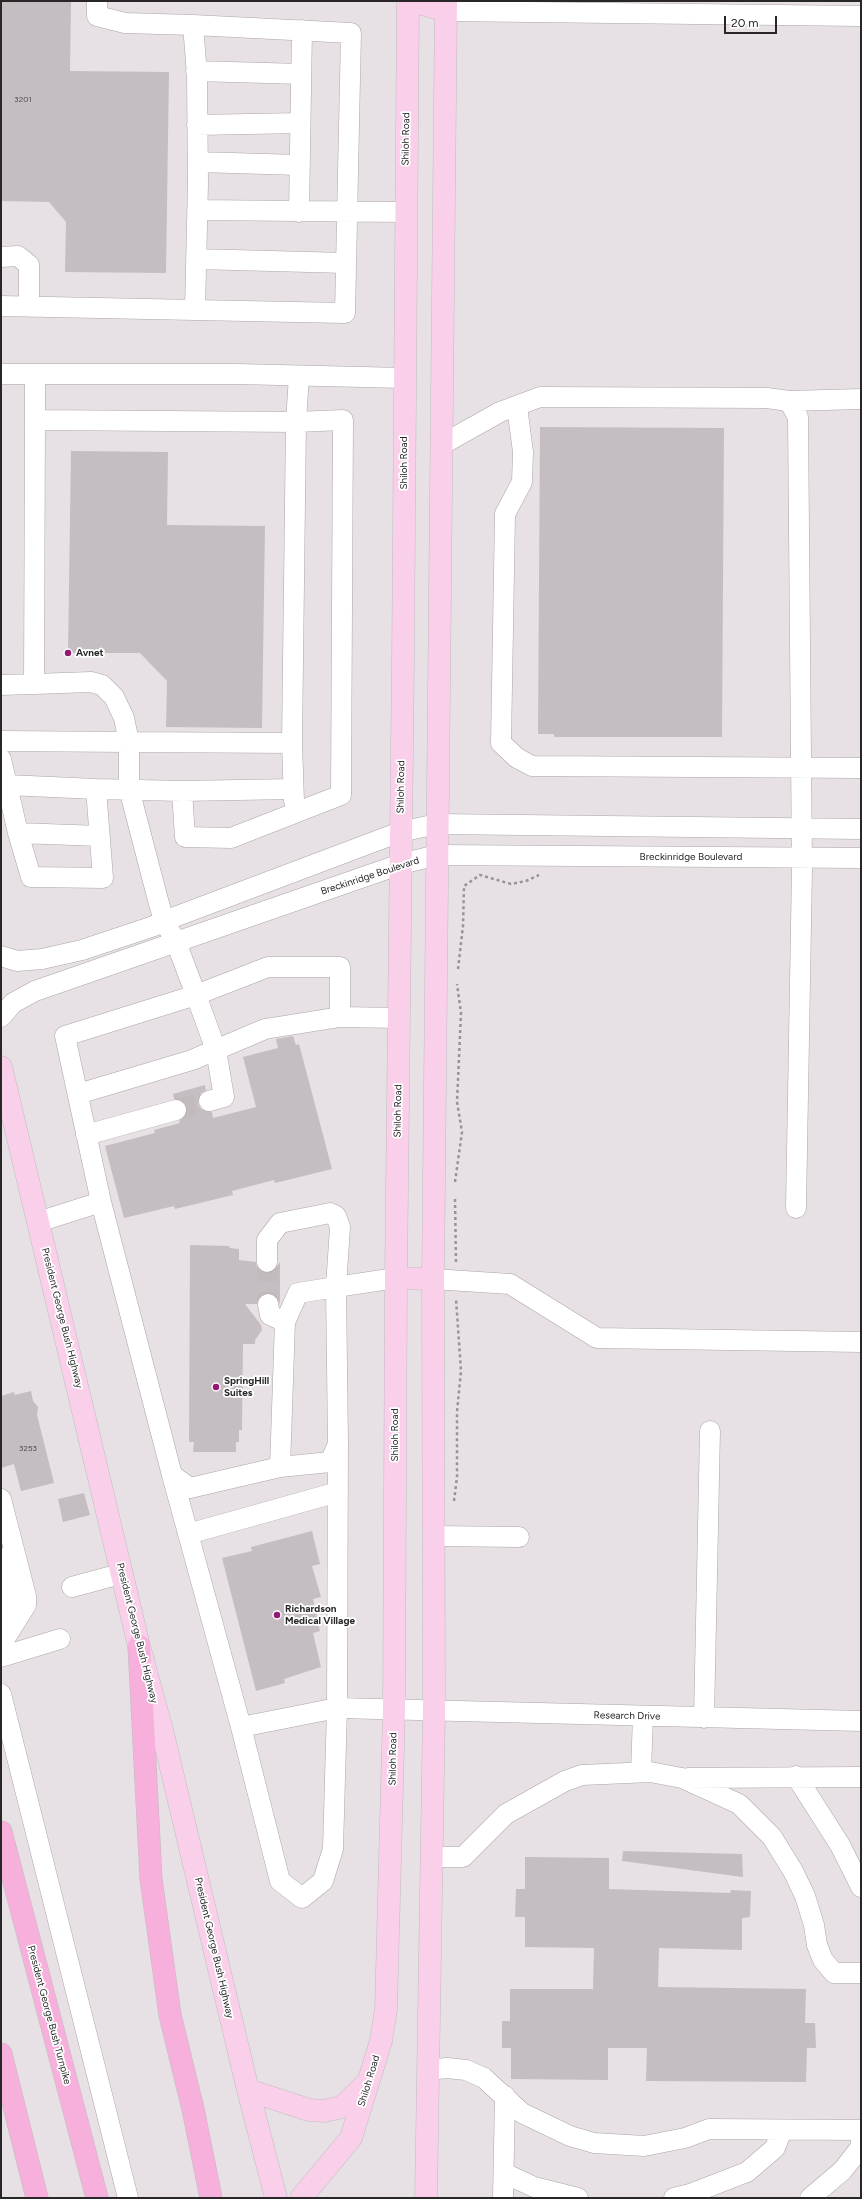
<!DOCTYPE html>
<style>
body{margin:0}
#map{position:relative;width:862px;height:2199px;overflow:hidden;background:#e7e0e4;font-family:Figtree,sans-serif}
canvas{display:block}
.frame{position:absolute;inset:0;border:2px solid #282627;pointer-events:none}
.scale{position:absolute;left:724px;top:16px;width:53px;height:18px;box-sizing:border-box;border:2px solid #282627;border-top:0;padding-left:5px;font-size:12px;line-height:14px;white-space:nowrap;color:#282627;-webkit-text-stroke:3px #fff;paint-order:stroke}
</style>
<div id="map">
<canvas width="862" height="2199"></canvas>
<div class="frame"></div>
<div class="scale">20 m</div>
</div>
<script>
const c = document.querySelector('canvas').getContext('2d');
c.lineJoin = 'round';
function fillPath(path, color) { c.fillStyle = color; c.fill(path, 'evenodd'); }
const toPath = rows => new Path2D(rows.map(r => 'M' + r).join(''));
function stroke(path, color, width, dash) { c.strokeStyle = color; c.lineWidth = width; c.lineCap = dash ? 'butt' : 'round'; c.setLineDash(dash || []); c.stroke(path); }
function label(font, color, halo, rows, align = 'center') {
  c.font = font + ' Figtree,sans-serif'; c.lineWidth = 3.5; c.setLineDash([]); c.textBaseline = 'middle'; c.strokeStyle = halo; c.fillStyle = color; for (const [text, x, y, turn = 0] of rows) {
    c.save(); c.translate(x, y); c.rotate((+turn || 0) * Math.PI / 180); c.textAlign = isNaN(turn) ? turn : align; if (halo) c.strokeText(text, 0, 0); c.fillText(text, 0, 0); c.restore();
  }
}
const building = toPath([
 [1,1,71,1,70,71,169,72,166,273,65,272,66,222,49,202,1,201],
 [540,427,724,428,722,737,554,737,554,734,538,734],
 [71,451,168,452,167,525,265,526,262,728,166,727,167,681,140,653,68,653],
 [293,1036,296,1045,299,1044,332,1169,275,1183,274,1180,232,1191,233,1195,175,1209,174,1206,124,1218,105,1146,155,1133,154,1130,180,1123,179,1121,187,1113,187,1107,184,1102,174,1099,173,1094,205,1085,206,1090,201,1093,198,1104,201,1109,212,1112,213,1118,256,1107,243,1057,278,1048,276,1039],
 [190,1245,229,1246,230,1248,239,1249,239,1260,256,1262,257,1268,267,1273,273,1272,280,1262,280,1304,276,1296,266,1293,260,1296,257,1304,245,1304,261,1325,262,1330,255,1340,255,1344,243,1344,242,1430,239,1430,239,1442,236,1442,236,1452,193,1452,194,1442,189,1442],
 [31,1391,33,1401,38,1407,37,1415,54,1483,21,1491,14,1464,1,1468,1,1396,14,1392,15,1395],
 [84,1493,90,1515,63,1522,58,1499],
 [312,1531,320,1564,312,1566,321,1597,313,1599,320,1631,313,1633,321,1667,284,1679,285,1683,256,1691,222,1558,252,1551,251,1547],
 [623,1851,742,1854,743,1877,622,1861],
 [525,1857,609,1858,609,1889,730,1893,731,1890,751,1891,750,1917,742,1918,742,1950,659,1948,658,1987,806,1989,805,2023,815,2023,816,2048,807,2048,806,2082,646,2081,647,2048,608,2048,608,2080,511,2079,511,2048,502,2048,502,2021,510,2021,510,1989,593,1989,594,1948,525,1947,525,1917,515,1917,516,1889,525,1889]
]);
const minorTunnel = toPath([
 [176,1110,209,1101],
 [267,1262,268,1304]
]);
const path = toPath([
 [458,969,463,926,464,886,480,875,511,884,526,881,539,875],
 [455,1182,462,1132,457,1102,461,1013,457,984],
 [455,1199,456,1262],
 [454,1501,457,1477,457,1412,461,1371,456,1299]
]);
const minor = toPath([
 [97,1,97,16,125,23,193,25,351,33,345,313,195,310,198,183,197,75,193,25],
 [446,11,861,16],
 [196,71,301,74],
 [197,125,300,123],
 [198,162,299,165],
 [197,210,405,212],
 [299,212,302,30],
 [1,257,18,256,29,265,29,307],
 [196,259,346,263],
 [1,306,195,310],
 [1,374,237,374,404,378],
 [789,401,861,399],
 [517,406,523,452,522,482,505,514,501,743,517,758,532,766,861,768],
 [35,420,35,374],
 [441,445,500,412,540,397,767,398,789,401,798,417,802,869,796,1208],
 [1,685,34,684,35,420,296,422,292,743,129,742,129,789,158,900,164,921,176,942,196,995,65,1036,101,1202,38,1222],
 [1,741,129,742,124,718,114,697,102,685,91,682,34,684],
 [292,743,294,801],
 [1,759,18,833,31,877,103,878,96,789,182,791,185,837,231,838,341,795,343,420,296,422,299,376],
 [7,785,96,789],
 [182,791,293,789],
 [18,833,100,836],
 [1,956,17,961,42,959,82,950,154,926,164,921,400,832,437,824,861,829],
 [1,1017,13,1003,35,991,401,864,437,855,861,858],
 [78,1094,192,1060,265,1029,340,1017],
 [209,1101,224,1097,216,1050,196,995,268,967,340,967,340,1017,399,1018],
 [86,1135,176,1110],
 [101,1202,172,1475,190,1488,280,1467,330,1462,338,1444,336,1287,396,1278],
 [267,1262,267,1240,280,1223,330,1213,336,1216,340,1227,336,1287,298,1293,285,1322,280,1467],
 [433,1279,510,1284,597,1338,861,1342],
 [268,1304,270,1315,285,1322],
 [338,1444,337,1708,333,1849,323,1881,302,1898,280,1881,241,1727,337,1708,861,1721],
 [172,1475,241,1727],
 [1,1499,26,1596,26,1605,1,1645],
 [188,1534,338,1492],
 [434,1536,519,1537],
 [1,1558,11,1599,12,1609,5,1627],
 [72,1587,109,1577],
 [1,1657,60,1639],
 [1,1694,128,2198],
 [704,1718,710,1431],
 [641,1772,643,1716],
 [796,1776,840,1845,861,1887],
 [688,1778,861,1777],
 [432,1857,463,1857,506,1814,565,1781,582,1775,650,1772,682,1778,739,1804,772,1837,793,1871,805,1896,814,1925,817,1945,823,1960,834,1973,861,1973],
 [428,2070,447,2068,466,2070,484,2078,522,2113,570,2136,594,2143,644,2146,685,2138,709,2129,861,2130],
 [504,2173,534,2187,578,2198],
 [503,2198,505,2096],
 [674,2198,690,2194,747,2172,775,2148,782,2130],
 [810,2198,843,2170,860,2148,861,2141]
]);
const major = toPath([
 [412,1,446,11],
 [1,1067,139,1646,162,1730,248,2090,276,2198],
 [396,1278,433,1279],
 [248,2090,309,2110,324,2111,342,2107,368,2082],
 [301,2198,351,2138,381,2041,386,2009,394,1710,396,1278,403,661,408,1],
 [426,2198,434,1712,433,1279,446,1]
]);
const highway = toPath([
 [139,1646,151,1879,170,2015,193,2109,211,2198],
 [1,1832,97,2198],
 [1,2054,37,2198]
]);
const markers = [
 [68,653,4,"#931874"],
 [216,1387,4,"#931874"],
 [277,1615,4,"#931874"]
];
const numberNames = [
 ["3201",23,100],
 ["3253",28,1449]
];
const streetNames = [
 ["Shiloh Road",406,139,-89],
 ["Shiloh Road",404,463,-90],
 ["Shiloh Road",401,787,-89],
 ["Breckinridge Boulevard",691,857],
 ["Breckinridge Boulevard",370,876,-18],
 ["Shiloh Road",398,1111,-89],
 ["President George Bush Highway",62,1318,76],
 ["Shiloh Road",395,1435,-90],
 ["President George Bush Highway",137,1633,76],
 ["Research Drive",627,1716,1],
 ["Shiloh Road",393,1759,-89],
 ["President George Bush Highway",214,1948,77],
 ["President George Bush Turnpike",49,2015,75],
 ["Shiloh Road",369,2081,-73]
];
const poiNames = [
 ["Avnet",76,653],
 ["SpringHill",224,1381],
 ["Suites",224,1393],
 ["Richardson",285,1609],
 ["Medical Village",285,1621]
];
fillPath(building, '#c4bdc2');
stroke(minorTunnel, '#c1bbbe', 20, [20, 10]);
stroke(minor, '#aca5a9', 21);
stroke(major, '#bebebe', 23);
stroke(highway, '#bebebe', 23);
stroke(path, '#989396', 2.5, [3, 3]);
stroke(minor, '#fff', 20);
stroke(major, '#facfea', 22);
stroke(highway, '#f7afdc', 22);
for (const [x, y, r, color] of markers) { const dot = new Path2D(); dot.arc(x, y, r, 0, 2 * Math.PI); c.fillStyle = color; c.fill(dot); stroke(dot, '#fff', 1.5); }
label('8px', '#4f4c4e', null, numberNames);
label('10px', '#282627', '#fff', streetNames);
label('bold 10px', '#282627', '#fff', poiNames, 'left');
</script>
